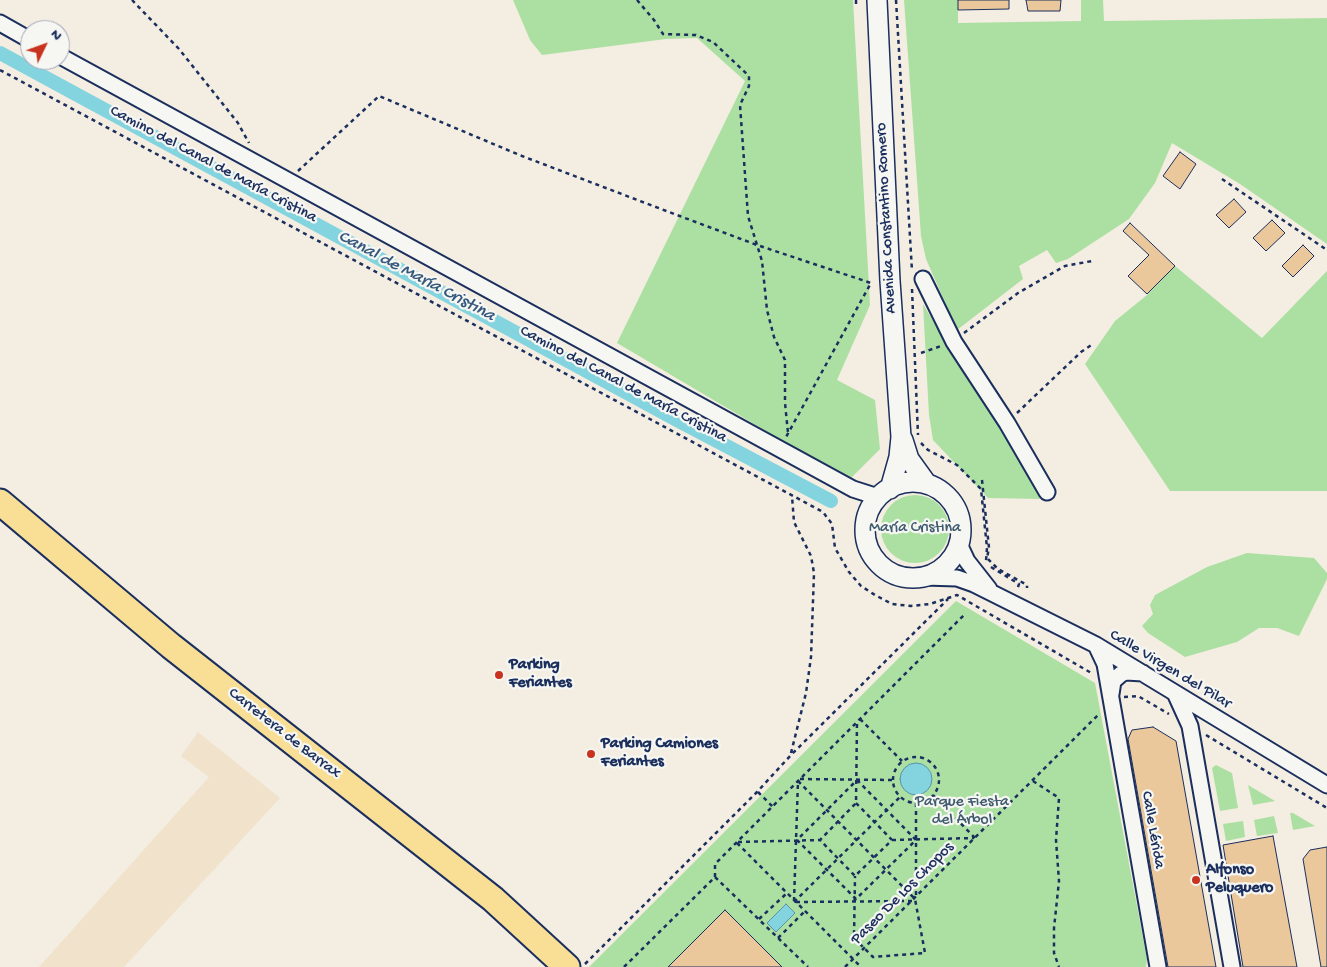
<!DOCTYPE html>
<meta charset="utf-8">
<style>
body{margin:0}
#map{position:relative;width:1327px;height:967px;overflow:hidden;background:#f4ede1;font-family:"Gochi Hand",sans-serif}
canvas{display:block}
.north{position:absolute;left:20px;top:20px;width:50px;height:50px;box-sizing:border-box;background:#f6f6f2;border:1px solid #9ea6b7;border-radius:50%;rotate:48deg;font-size:14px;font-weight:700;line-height:20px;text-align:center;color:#1b2f5e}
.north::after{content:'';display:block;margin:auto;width:18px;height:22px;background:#c8321e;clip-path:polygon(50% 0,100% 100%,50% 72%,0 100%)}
</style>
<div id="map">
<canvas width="1327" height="967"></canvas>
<div class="north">N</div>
</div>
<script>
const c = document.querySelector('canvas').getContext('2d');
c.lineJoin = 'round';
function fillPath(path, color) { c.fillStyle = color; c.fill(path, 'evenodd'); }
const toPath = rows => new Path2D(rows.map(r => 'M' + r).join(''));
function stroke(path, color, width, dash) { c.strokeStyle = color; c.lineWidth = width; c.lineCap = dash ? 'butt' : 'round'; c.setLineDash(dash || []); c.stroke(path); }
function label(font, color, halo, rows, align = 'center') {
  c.font = font + ' "Gochi Hand",sans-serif'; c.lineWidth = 4.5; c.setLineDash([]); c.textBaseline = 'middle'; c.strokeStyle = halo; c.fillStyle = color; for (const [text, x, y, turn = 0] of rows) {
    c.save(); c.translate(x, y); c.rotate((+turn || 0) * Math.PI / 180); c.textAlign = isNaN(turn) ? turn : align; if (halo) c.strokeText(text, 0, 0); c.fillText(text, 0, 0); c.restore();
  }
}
const built = toPath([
 [198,732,280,798,124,967,39,967,209,777,181,756]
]);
const green = toPath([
 [513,0,853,0,870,305,837,380,875,400,880,449,849,480,617,343,745,81,697,38,666,39,542,55,530,40],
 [904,0,958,0,958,23,1081,21,1081,0,1103,0,1104,21,1327,18,1327,244,1240,184,1172,143,1155,183,1129,219,1068,259,1056,263,1047,250,1019,266,1023,279,957,330,926,259,921,236],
 [1175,266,1262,338,1327,271,1327,491,1170,491,1085,364,1115,321,1147,295],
 [923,304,957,361,995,415,1041,499,988,498,933,440,929,415],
 '881 529a34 34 0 1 1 68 0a34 34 0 1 1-68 0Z',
 [1247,553,1314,558,1327,573,1327,579,1299,636,1277,628,1259,628,1237,642,1185,657,1148,633,1142,626,1153,614,1150,605,1155,595,1207,567],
 [956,601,1095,683,1147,959,1146,967,589,967],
 [1216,765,1232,773,1238,808,1220,811,1212,768],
 [1248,785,1275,801,1253,805],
 [1290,813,1293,813,1315,826,1293,830],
 [1274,816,1278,833,1257,836,1254,820],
 [1243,821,1245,837,1226,841,1223,824]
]);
const water = toPath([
 '900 779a16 16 0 1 1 32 0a16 16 0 1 1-32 0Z',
 [786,904,795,913,776,932,767,923,786,904]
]);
const canal = toPath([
 [0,53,677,420,831,501]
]);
const building = toPath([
 [958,0,1009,0,1009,9,958,10,958,0],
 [1026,0,1061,0,1060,11,1028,11,1026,0],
 [1180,152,1196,164,1180,189,1163,176,1180,152],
 [1234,199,1246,212,1229,228,1216,215,1234,199],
 [1272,220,1285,233,1266,251,1253,238,1272,220],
 [1130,223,1175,266,1147,294,1128,276,1149,255,1123,231,1130,223],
 [1303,245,1314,256,1293,277,1282,266,1303,245],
 [1153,727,1176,741,1216,967,1168,967,1128,739,1132,730,1153,727],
 [1273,836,1297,967,1243,967,1223,845,1273,836],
 [1327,847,1327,967,1321,967,1303,859,1310,850,1327,847],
 [725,910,782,967,668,967,725,910]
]);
const path = toPath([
 [132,0,179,49,238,123,249,143],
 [637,0,654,20,663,34,696,35,713,42,749,76,749,86,740,105,748,216,762,261,767,310,774,337,785,360,785,403,788,433],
 [856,0,856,4],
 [896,0,912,271],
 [0,70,823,512,832,524,835,548,849,572,861,586,875,595,892,604,911,606,930,604,957,595,1093,674],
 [298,171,379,96,522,156,661,209,757,245,871,283,786,437],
 [1222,179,1327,250],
 [912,289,918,435],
 [964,333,1018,293,1065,266,1092,261],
 [921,353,941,346],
 [1017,413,1081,352,1093,344],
 [921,443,928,450,957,465,981,489,987,548,986,561],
 [982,480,989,548,987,558,998,569,1027,585,1027,588],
 [991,567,1019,584,1017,590],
 [1124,697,1138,696,1169,714],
 [860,719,902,761],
 [1206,735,1327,808],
 [791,753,806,693,811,657,814,573,811,556,794,522,792,496],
 '893 780a23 23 0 1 1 46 0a23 23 0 1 1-46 0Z',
 [800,779,893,780],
 [857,780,916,840,856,899,797,840,857,780],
 [798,781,915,899,925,953,873,957,854,938,855,876],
 [1033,781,1059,798,1056,840,1059,881,1054,928,1054,953,1059,967],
 [758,792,773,807],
 [933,795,975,838],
 [856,803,892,840,855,876,820,840,856,803,857,722],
 [916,803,916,898],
 [892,840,974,838],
 [738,842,820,840],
 [737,843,861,967],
 [715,877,715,864,964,615],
 [794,901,798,781],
 [794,902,900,797],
 [796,902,912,901],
 [759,919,786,894],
 [778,938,804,912],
 [585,964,757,792,791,755,948,599],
 [624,967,715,877,808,967],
 [845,967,1100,713]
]);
const minor = toPath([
 [0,23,30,40],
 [60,56,853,489,878,497],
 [923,279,954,342,1007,423,1047,492],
 [959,544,967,561,989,589],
 [924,577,957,578,974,584,1096,645,1327,785],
 [1096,645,1105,664,1158,967],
 [1175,693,1190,726,1232,967],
 [1111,694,1113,681,1121,674,1126,672,1143,673]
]);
const tertiary = toPath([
 [877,0,890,281,901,437,899,457,890,489],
 [903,440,909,459,927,484],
 '865 530a48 48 0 1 1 96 0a48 48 0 1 1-96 0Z'
]);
const trunk = toPath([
 [0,502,171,646,493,899,567,967]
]);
const markers = [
 [499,675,5,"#c8321e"],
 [591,754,5,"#c8321e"],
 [1196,880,5,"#c8321e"]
];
const streetNames = [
 ["Camino del Canal de María Cristina",213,165,28],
 ["Avenida Constantino Romero",887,218,-93],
 ["Camino del Canal de María Cristina",623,385,28],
 ["Calle Virgen del Pilar",1170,670,31],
 ["Carretera de Barrax",284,734,38],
 ["Calle Lérida",1152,830,80],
 ["Paseo De Los Chopos",903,894,-45]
];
const parkNames = [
 ["María Cristina",915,529],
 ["Parque Fiesta",962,803],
 ["del Árbol",962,821]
];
const poiNames = [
 ["Parking",509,666],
 ["Feriantes",509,684],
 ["Parking Camiones",601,745],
 ["Feriantes",601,763],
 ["Alfonso",1206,871],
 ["Peluquero",1206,889]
];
const waterNames = [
 ["Canal de María Cristina",416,277,28]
];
fillPath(built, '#f1e2cc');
fillPath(green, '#ace0a2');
fillPath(water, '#84d4df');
stroke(water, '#5a92ab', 1);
stroke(canal, '#84d4df', 14);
fillPath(building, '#eac89b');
stroke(building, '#1b2f5e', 1);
stroke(minor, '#1b2f5e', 19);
stroke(tertiary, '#1b2f5e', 22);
stroke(trunk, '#1b2f5e', 29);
stroke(path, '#1b2f5e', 2.5, [4, 4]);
stroke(minor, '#f6f6f2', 15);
stroke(tertiary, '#f6f6f2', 19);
stroke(trunk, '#f9df96', 25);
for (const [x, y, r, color] of markers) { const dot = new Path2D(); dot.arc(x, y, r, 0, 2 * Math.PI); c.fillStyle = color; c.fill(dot); stroke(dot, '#f6f6f2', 2); }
label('16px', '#1b2f5e', '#f6f6f2', streetNames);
label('16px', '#3f5b6f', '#f6f6f2', parkNames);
label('bold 16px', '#1b2f5e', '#f6f6f2', poiNames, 'left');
label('italic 18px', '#35587e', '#f6f6f2', waterNames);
</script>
